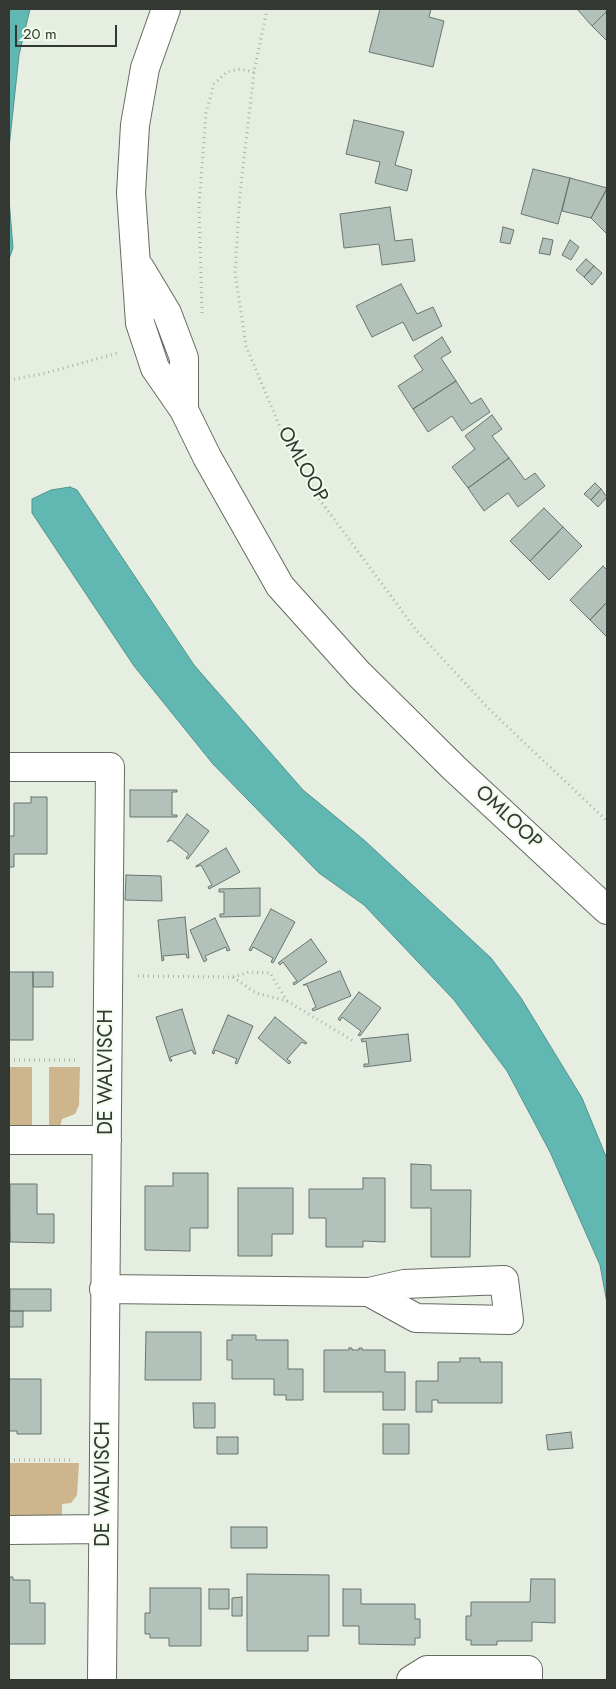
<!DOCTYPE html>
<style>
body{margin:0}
#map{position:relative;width:616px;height:1689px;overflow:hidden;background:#e5eee0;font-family:Jost,sans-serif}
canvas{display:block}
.frame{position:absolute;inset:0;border:10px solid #343833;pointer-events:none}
.scale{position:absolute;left:15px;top:25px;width:102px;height:22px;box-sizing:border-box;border:2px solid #343833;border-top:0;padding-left:6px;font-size:15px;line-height:18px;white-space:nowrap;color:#343833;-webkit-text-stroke:4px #f2fced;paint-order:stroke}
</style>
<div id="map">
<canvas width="616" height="1689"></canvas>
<div class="frame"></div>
<div class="scale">20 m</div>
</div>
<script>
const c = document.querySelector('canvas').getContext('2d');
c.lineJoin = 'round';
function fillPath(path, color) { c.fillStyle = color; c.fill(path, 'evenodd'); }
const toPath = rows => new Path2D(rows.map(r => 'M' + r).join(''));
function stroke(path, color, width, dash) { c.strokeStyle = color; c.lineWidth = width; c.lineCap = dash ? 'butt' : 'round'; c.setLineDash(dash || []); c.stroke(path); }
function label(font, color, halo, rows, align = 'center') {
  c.font = font + ' Jost,sans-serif'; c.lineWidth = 4; c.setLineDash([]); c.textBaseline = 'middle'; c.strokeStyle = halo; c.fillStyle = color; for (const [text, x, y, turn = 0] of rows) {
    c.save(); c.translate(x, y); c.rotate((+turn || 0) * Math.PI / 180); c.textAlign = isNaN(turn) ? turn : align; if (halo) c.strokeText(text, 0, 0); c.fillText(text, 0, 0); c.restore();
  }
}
const green = toPath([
 [9,1067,32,1067,32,1127,9,1127],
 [49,1067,80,1067,79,1105,75,1114,62,1119,60,1127,49,1127],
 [9,1463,79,1463,77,1495,71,1503,62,1504,62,1515,9,1515]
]);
const water = toPath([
 [9,9,30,9,19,55,9,148,9,9],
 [9,199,13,248,9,259,9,199],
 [70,487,77,490,194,665,303,790,364,840,491,958,521,998,582,1098,607,1159,607,1303,600,1265,550,1152,507,1071,454,1000,364,905,319,873,213,764,134,666,32,513,32,499,51,490,70,487]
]);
const building = toPath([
 [380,9,431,9,429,17,444,21,433,67,369,52,380,9],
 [577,9,607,9,607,11,592,26,577,9],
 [607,11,607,41,592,26,607,11],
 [354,120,404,132,395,165,412,170,407,191,375,183,380,162,346,154,354,120],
 [533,169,570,178,558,224,521,214,533,169],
 [570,178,607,188,591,218,562,211,570,178],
 [607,189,607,234,591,218,607,189],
 [390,207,395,241,412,239,415,261,382,265,379,244,344,248,340,214,390,207],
 [503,227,514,230,510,244,500,242,503,227],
 [543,238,553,240,550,255,539,253,543,238],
 [570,240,579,247,571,260,562,255,570,240],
 [586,259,594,266,584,277,576,270,586,259],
 [594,266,602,273,592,285,584,277,594,266],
 [401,284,417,314,433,307,442,326,413,341,403,322,372,337,356,306,401,284],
 [442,337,451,352,441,358,456,381,413,409,398,386,423,370,414,356,442,337],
 [456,381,471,404,481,398,490,412,462,431,452,416,428,432,413,409,456,381],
 [492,415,502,429,492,436,509,458,468,488,452,467,475,449,465,436,492,415],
 [509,458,525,480,535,473,545,486,518,507,508,493,484,511,468,488,509,458],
 [595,483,601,489,591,500,584,494,595,483],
 [601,489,607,497,598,507,591,500,601,489],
 [544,508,563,527,530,561,510,541,544,508],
 [563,527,582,546,549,580,530,561,563,527],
 [603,566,607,570,607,602,590,620,570,600,603,566],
 [607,602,607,637,590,620,607,602],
 [130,790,177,790,177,792,172,792,172,815,177,815,177,817,130,817,130,790],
 [31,797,47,797,47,854,14,854,14,867,9,867,9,836,14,836,14,803,31,803,31,797],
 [187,814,209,831,188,859,186,858,189,854,171,840,167,842,187,814],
 [226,848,240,872,209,889,208,887,212,885,201,865,196,867,196,866,226,848],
 [126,875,161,876,162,901,125,900,126,875],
 [260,888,260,916,220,917,220,914,224,914,224,892,219,892,219,889,260,888],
 [271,909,295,922,273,963,271,962,273,958,253,947,251,951,249,950,271,909],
 [185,917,189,958,187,958,186,954,163,956,164,960,162,961,158,920,185,917],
 [215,918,230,950,227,951,226,947,205,956,207,960,204,962,190,930,215,918],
 [311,939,327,962,294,985,293,983,297,981,283,962,280,965,278,963,311,939],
 [340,971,351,996,313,1011,312,1009,316,1007,307,985,303,985,340,971],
 [9,972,33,972,33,1040,9,1040,9,972],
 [33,972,53,972,53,987,33,987,33,972],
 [359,992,381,1008,360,1036,358,1035,361,1031,342,1017,340,1021,338,1019,359,992],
 [182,1009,196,1054,194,1054,192,1050,170,1057,172,1061,170,1061,156,1017,182,1009],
 [228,1015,253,1026,237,1064,235,1063,237,1059,215,1050,214,1054,212,1053,228,1015],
 [275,1017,307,1043,305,1044,302,1042,287,1059,291,1062,289,1064,258,1038,275,1017],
 [408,1034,411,1061,364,1067,364,1064,369,1064,366,1041,362,1042,361,1039,408,1034],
 [411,1164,431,1165,431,1190,471,1190,470,1257,431,1257,431,1208,411,1208,411,1164],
 [173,1173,208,1173,208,1228,190,1228,190,1251,145,1250,145,1186,173,1186,173,1173],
 [363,1178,385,1178,385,1242,363,1241,363,1247,326,1247,326,1218,309,1218,309,1189,363,1189,363,1178],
 [9,1184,37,1184,37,1214,54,1214,54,1243,10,1242,9,1184],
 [9,1185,10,1185,10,1242,9,1242,9,1185],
 [238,1188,293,1188,293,1234,272,1234,272,1256,238,1256,238,1188],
 [10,1289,51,1289,51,1311,10,1311,10,1289],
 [9,1311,23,1311,23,1327,9,1327,9,1311],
 [146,1332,201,1332,201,1380,145,1380,146,1332],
 [232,1335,256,1335,256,1340,288,1340,288,1369,303,1369,303,1400,286,1400,286,1395,274,1395,274,1379,232,1379,232,1360,227,1360,227,1340,232,1340,232,1335],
 [349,1348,352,1348,352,1350,359,1350,359,1348,362,1348,362,1350,385,1350,385,1372,405,1372,405,1410,383,1410,383,1392,324,1392,324,1350,349,1350,349,1348],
 [460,1358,480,1358,480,1362,502,1362,502,1403,438,1403,438,1400,432,1400,432,1412,416,1412,416,1381,438,1381,438,1362,460,1362,460,1358],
 [9,1379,41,1379,41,1434,17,1434,17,1431,9,1431,9,1379],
 [193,1403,215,1403,215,1428,194,1428,193,1403],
 [383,1424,409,1424,409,1454,383,1454,383,1424],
 [571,1432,573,1448,548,1450,546,1435,571,1432],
 [217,1437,238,1437,238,1454,217,1454,217,1437],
 [231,1527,267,1527,267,1548,231,1548,231,1527],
 [247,1574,329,1575,329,1636,308,1636,308,1651,247,1651,247,1574],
 [9,1577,13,1577,13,1580,30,1580,30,1603,45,1603,45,1644,9,1644,9,1577],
 [531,1579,555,1579,555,1623,532,1622,532,1641,497,1641,497,1645,471,1645,471,1640,466,1640,466,1616,471,1616,471,1602,530,1602,531,1579],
 [150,1588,201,1588,201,1646,169,1646,169,1638,150,1638,150,1634,145,1634,145,1613,150,1613,150,1588],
 [209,1589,229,1589,229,1609,209,1609,209,1589],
 [343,1589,361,1589,361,1604,415,1604,415,1619,420,1619,420,1638,415,1638,415,1645,359,1644,359,1626,343,1626,343,1589],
 [242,1597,242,1616,232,1616,232,1598,242,1597]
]);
const path = toPath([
 [267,9,254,72,240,193,235,273,246,346,287,444,320,500,416,630,490,710,607,821],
 [202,313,199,206,206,113,214,84,227,72,240,69,254,72],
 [9,380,46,373,118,353],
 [138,976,233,977,256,993,287,1001,355,1042],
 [233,977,249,972,270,973,287,1001],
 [9,1060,77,1060],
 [9,1460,73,1460]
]);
const minor = toPath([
 [9,767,110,767,102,1680],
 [9,1140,107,1140],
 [104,1289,369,1292,416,1318,509,1320,504,1280,404,1284,369,1292],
 [9,1530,103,1529],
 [411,1680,427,1670,528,1670,528,1680]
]);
const secondary = toPath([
 [166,9,145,68,135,125,131,193,140,323,155,368,184,410,207,457,280,586,359,674,454,768,607,910],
 [140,268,167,313,184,358,184,410]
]);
const streetNames = [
 ["OMLOOP",302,465,61],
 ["OMLOOP",508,818,43],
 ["DE WALVISCH",107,1072,-90],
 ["DE WALVISCH",104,1484,-90]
];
fillPath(green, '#cdb58e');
fillPath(water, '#61b8b3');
stroke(water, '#54928d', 1);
fillPath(building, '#b2c2ba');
stroke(building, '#67766e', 1);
stroke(minor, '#646c5f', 30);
stroke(secondary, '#646c5f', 30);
stroke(path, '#abb2a7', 3, [1, 4]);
stroke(minor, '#fff', 28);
stroke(secondary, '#fff', 28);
label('20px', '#343833', '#f2fced', streetNames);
</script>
